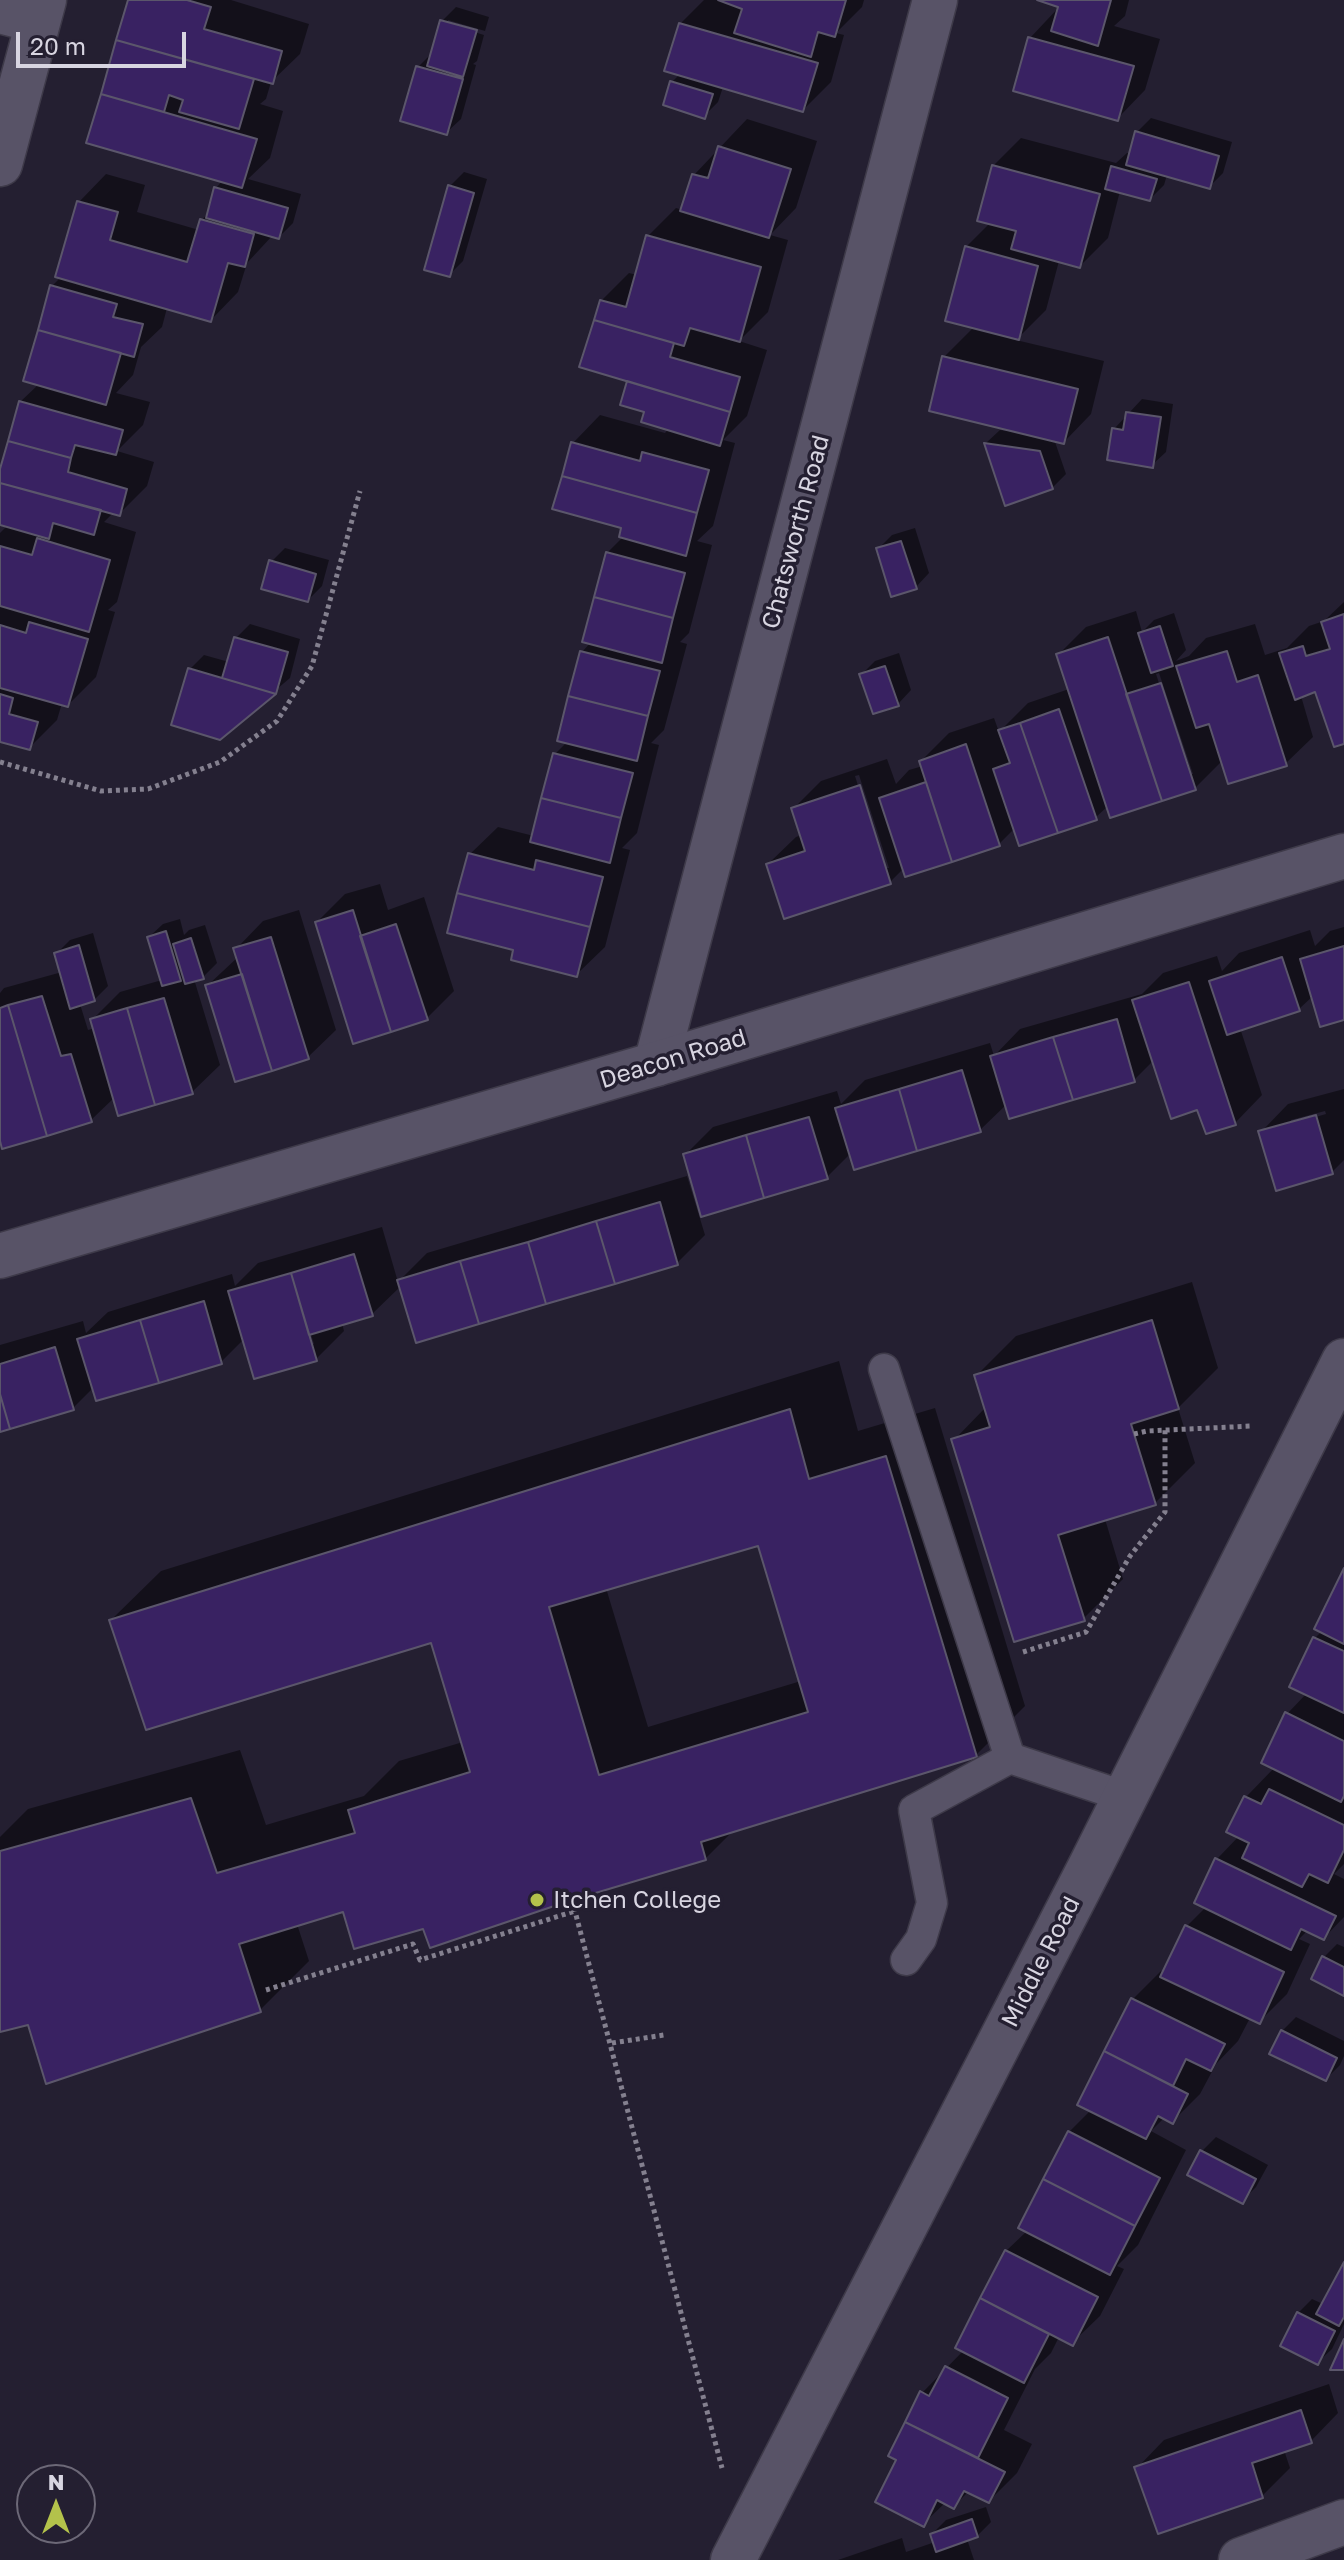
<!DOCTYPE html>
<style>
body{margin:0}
#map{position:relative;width:1344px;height:2560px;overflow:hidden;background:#241f31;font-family:"Golos Text",sans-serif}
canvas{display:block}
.north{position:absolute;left:16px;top:2464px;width:80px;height:80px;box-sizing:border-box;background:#241f31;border:2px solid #6c6877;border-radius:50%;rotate:0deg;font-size:22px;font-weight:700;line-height:32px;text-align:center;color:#d8d5e1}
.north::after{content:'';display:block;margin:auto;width:28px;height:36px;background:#b3c24b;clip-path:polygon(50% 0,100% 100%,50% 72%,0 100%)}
.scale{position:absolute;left:16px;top:32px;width:170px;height:36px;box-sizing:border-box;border:4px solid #d8d5e1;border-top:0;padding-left:10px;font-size:24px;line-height:28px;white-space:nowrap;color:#d8d5e1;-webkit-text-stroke:6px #241f31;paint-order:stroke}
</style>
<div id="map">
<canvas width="1344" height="2560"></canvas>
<div class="north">N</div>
<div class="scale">20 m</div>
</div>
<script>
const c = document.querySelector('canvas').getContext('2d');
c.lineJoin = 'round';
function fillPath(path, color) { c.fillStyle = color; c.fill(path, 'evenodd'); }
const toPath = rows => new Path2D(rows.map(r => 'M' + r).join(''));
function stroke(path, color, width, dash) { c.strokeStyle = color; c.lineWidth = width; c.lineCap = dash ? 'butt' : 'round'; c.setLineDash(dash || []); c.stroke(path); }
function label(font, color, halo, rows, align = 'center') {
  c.font = font + ' "Golos Text",sans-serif'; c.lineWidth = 7; c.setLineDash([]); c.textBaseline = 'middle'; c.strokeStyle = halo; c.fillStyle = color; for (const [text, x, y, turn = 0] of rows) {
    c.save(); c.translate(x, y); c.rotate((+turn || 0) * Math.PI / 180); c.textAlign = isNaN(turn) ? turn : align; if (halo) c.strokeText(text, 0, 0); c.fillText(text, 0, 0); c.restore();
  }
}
const shadow = toPath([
 [130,0,231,0,309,24,300,54,271,82,266,99,260,104,283,111,270,158,248,179,301,194,293,223,279,237,273,235,247,263,238,292,211,320,167,308,162,327,141,347,133,375,116,393,150,402,143,425,117,451,154,462,147,486,119,514,114,512,104,522,136,532,117,602,108,610,115,612,96,677,68,705,62,703,57,720,29,748,0,740,0,533,8,525,0,523,0,476,20,402,39,384,26,380,52,286,61,277,79,202,106,174,145,185,137,212,199,230,202,220,209,212,216,188,223,180,89,142],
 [704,0,864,0,862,7,836,33,844,35,831,82,803,110,723,87,718,102,704,116,672,82,680,74,680,24],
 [1043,0,1129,0,1125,16,1114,26,1160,39,1145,90,1118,118,1030,38,1061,5],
 [456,7,489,17,485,31,448,20,448,24,484,35,477,61,473,64,476,65,461,119,447,132,418,67,432,53,442,21],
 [1151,118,1232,142,1223,173,1209,187,1167,175,1164,185,1150,199,1120,191,1108,238,1080,266,1059,261,1046,310,1016,340,1104,361,1091,414,1064,442,1054,439,1066,474,1052,488,986,443,1000,430,1009,431,1009,428,944,357,975,326,966,247,990,223,993,166,1021,138,1116,163,1127,153,1131,154,1137,132],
 [747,119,817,141,796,208,770,235,788,240,768,312,739,341,767,350,747,416,723,440,735,443,713,526,697,541,712,545,689,633,680,642,687,644,664,730,651,743,659,745,637,833,622,848,630,850,605,947,577,974,516,949,470,854,498,827,534,836,555,754,568,741,582,652,591,642,607,553,624,536,624,527,573,443,600,415,665,433,669,428,646,410,630,380,601,301,629,273,637,275,648,236,676,208,683,210,694,175],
 [464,172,487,179,463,261,449,275,450,186],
 [1142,399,1173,404,1166,452,1152,465,1114,429],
 [915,528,929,573,916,587,878,549,892,535],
 [285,548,329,560,322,586,308,600,271,562],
 [1344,602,1344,742,1317,690,1301,696,1313,737,1285,764,1223,760,1195,788,1108,806,1095,818,1015,828,999,844,904,868,890,882,785,916,768,864,796,837,802,835,794,808,821,781,887,759,896,784,909,770,923,766,921,761,949,733,994,718,999,732,1028,703,1069,689,1058,655,1086,627,1136,611,1142,632,1154,620,1174,613,1186,650,1176,661,1189,656,1206,638,1255,624,1265,655,1287,648,1309,626,1324,621],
 [1159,673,1193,774,1189,774,1156,674],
 [859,775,889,868,884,868,855,776],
 [250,624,300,639,290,678,220,737,190,669,204,655,229,662,236,638],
 [899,653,911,690,898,704,861,675,875,661],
 [380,884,388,910,424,897,454,991,426,1019,317,922,345,894],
 [299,910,336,1030,308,1057,207,986,238,957,236,949,263,921],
 [180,919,184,935,189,930,205,925,217,963,203,977,194,979,220,1065,192,1092,115,1097,91,1120,0,1138,0,993,4,988,62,972,56,954,70,940,93,933,108,986,94,1000,80,1004,88,1030,95,1028,92,1020,120,992,162,980,149,937,163,924],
 [1344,927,1344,1018,1313,996,1299,1009,1240,1028,1262,1095,1235,1123,1198,1108,1154,1060,1134,1080,1007,1104,980,1130,851,1153,827,1177,685,1155,713,1127,837,1091,841,1104,865,1080,990,1043,994,1056,1020,1029,1142,994,1163,973,1217,956,1222,971,1239,953,1310,930,1315,946,1330,931],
 [1344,1089,1344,1160,1332,1172,1261,1132,1288,1104],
 [1325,1111,1326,1114,1291,1124,1291,1120],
 [687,1176,705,1235,677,1263,401,1286,372,1314,342,1323,344,1331,316,1359,244,1339,221,1362,97,1399,94,1387,73,1408,0,1429,0,1345,83,1321,86,1333,108,1312,232,1274,235,1286,258,1263,382,1227,398,1282,427,1253],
 [308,1325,314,1344,310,1344],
 [1192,1282,1218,1368,1178,1408,1195,1463,1155,1503,1105,1519,1123,1579,1083,1619,954,1440,986,1407,976,1376,1016,1336],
 [839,1361,858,1431,935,1408,1025,1706,976,1755,734,1830,705,1859,424,1926,344,1909,297,1924,309,1961,260,2010,29,2023,0,2031,0,1837,28,1809,240,1750,266,1825,364,1796,399,1761,463,1742,432,1641,111,1620,161,1571],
 [760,1543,801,1681,648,1727,606,1588],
 [1344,1573,1344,1864,1334,1874,1344,1879,1344,1917,1324,1938,1308,1930,1299,1939,1310,1944,1287,1994,1259,2022,1250,2018,1238,2041,1216,2064,1200,2094,1172,2122,1164,2118,1151,2131,1186,2150,1138,2245,1117,2266,1124,2269,1100,2316,1072,2343,1059,2337,1051,2353,1035,2369,1004,2430,1032,2444,1017,2473,989,2501,969,2491,954,2506,946,2502,923,2524,899,2459,891,2455,922,2393,964,2350,958,2347,1006,2251,1027,2231,1069,2132,1091,2110,1080,2104,1133,1999,1161,1971,1164,1973,1187,1926,1206,1907,1196,1902,1217,1859,1239,1836,1246,1797,1275,1767,1287,1714,1307,1693,1315,1638,1322,1631],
 [1337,1944,1344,1947,1344,1994,1324,1957],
 [1296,2017,1344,2041,1344,2056,1340,2065,1326,2079,1282,2031],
 [1216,2137,1268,2165,1256,2187,1242,2201,1190,2174,1202,2151],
 [1344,2266,1344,2324,1332,2349,1318,2362,1298,2313,1312,2299,1323,2304],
 [1329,2384,1338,2413,1311,2441,1284,2450,1290,2468,1262,2496,1137,2468,1164,2440],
 [986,2507,991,2522,977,2536,967,2539,974,2560,838,2560,902,2538,906,2552,935,2542,932,2534,946,2520]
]);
const building = toPath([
 [128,0,187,0,211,7,204,29,282,51,273,84,116,40,128,0],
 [718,0,846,0,835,37,818,32,811,57,734,33,742,9,718,0],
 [1037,0,1111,0,1098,46,1051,31,1058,7,1037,0],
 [440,20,477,30,463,77,427,66,440,20],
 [679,23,818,63,803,112,664,71,679,23],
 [1028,37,1134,66,1118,121,1013,91,1028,37],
 [116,40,254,79,239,129,179,112,183,100,169,95,164,112,101,94,116,40],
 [416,66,463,79,447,135,400,121,416,66],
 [670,81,713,94,705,119,663,105,670,81],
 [101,94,257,139,242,188,86,143,101,94],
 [1135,131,1219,156,1210,189,1126,165,1135,131],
 [718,146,791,169,769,238,680,211,692,174,708,178,718,146],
 [992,165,1100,194,1080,268,1011,249,1016,231,977,221,992,165],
 [1111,166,1157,179,1150,201,1105,189,1111,166],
 [448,185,474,193,450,277,424,270,448,185],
 [214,187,288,208,279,239,206,218,214,187],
 [77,201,118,212,110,240,187,262,200,219,254,234,245,267,228,263,211,322,55,277,77,201],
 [646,235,761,267,740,342,690,328,684,346,594,320,600,300,626,307,646,235],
 [965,246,1038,266,1019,340,945,321,965,246],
 [50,285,117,304,113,317,143,324,134,357,38,330,50,285],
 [594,320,674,343,670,357,740,377,730,412,579,367,594,320],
 [38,330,121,353,106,405,23,381,38,330],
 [942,356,1078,389,1064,444,929,411,942,356],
 [627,381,730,412,720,446,641,422,644,412,620,405,627,381],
 [19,401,123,430,116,455,75,445,71,458,8,441,19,401],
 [1126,412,1161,417,1153,468,1107,460,1112,428,1123,430,1126,412],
 [8,441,71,458,68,472,127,489,120,516,0,483,0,469,8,441],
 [571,442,640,461,642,452,709,470,697,513,562,476,571,442],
 [984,443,1040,451,1053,489,1005,506,984,443],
 [562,476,697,513,686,556,619,537,621,528,552,509,562,476],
 [0,483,101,510,94,535,53,523,49,539,0,525,0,483],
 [37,538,110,560,89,632,0,606,0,546,32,555,37,538],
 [901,541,917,589,891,597,876,548,901,541],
 [606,552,685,573,673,618,594,597,606,552],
 [269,560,316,574,308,602,261,589,269,560],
 [594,597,673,618,662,663,582,642,594,597],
 [1344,614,1344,744,1334,747,1315,692,1295,700,1279,653,1303,646,1306,656,1330,649,1321,622,1344,614],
 [29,622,88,639,68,707,0,688,0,625,26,633,29,622],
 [1160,626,1173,666,1151,673,1138,633,1160,626],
 [234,637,288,652,276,694,222,678,234,637],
 [1108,637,1162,801,1110,818,1056,654,1108,637],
 [580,651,660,671,648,716,568,696,580,651],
 [1227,651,1237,682,1258,675,1287,766,1228,784,1209,724,1196,728,1176,666,1227,651],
 [885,666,899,706,873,714,859,674,885,666],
 [188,668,222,678,276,694,220,740,171,725,188,668],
 [1161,683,1196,790,1162,801,1126,694,1161,683],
 [0,694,13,698,9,714,38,722,30,750,0,742,0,694],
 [568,696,648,716,637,761,557,741,568,696],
 [1059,709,1097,820,1058,833,1020,723,1059,709],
 [1020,723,1058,833,1019,846,993,769,1010,763,998,730,1020,723],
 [966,744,1000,846,952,862,919,761,966,744],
 [553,753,633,773,621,818,541,798,553,753],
 [926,782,952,862,905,877,879,798,926,782],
 [860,785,891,884,784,919,766,864,805,851,791,808,860,785],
 [541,798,621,818,610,863,530,842,541,798],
 [468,853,534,870,536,860,603,877,590,927,457,893,468,853],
 [457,893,590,927,577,977,511,960,513,950,447,933,457,893],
 [353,910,391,1032,353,1044,315,922,353,910],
 [396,924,428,1020,391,1032,360,936,396,924],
 [166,931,181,981,162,986,147,937,166,931],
 [271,937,309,1059,272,1071,233,948,271,937],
 [191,938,204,979,185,984,173,944,191,938],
 [79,945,95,1001,70,1009,54,953,79,945],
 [1344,946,1344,1020,1320,1027,1300,959,1344,946],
 [1282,957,1300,1011,1227,1035,1209,981,1282,957],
 [242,974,272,1071,235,1082,205,985,242,974],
 [1189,982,1236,1125,1206,1134,1197,1110,1171,1119,1132,1000,1189,982],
 [42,996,61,1056,71,1054,92,1122,47,1136,8,1005,42,996],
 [164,998,193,1094,155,1105,127,1008,164,998],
 [8,1005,47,1136,2,1149,0,1141,0,1008,8,1005],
 [127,1008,155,1105,118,1116,90,1019,127,1008],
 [1117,1019,1135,1082,1073,1100,1053,1037,1117,1019],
 [1053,1037,1073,1100,1009,1119,990,1056,1053,1037],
 [962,1070,981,1132,917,1151,899,1089,962,1070],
 [899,1089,917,1151,854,1170,835,1108,899,1089],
 [1316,1115,1333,1174,1276,1191,1258,1131,1316,1115],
 [809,1117,828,1179,764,1198,746,1135,809,1117],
 [746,1135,764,1198,701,1217,683,1154,746,1135],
 [660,1202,678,1265,615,1284,596,1221,660,1202],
 [596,1221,615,1284,546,1304,528,1242,596,1221],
 [528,1242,546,1304,479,1324,460,1261,528,1242],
 [354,1254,373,1316,309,1335,291,1273,354,1254],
 [460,1261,479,1324,416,1343,397,1280,460,1261],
 [291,1273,317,1361,254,1379,228,1291,291,1273],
 [204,1301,222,1364,159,1383,140,1320,204,1301],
 [140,1320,159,1383,96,1401,77,1339,140,1320],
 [1152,1320,1179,1409,1131,1424,1156,1505,1058,1535,1085,1621,1014,1642,951,1439,990,1427,974,1375,1152,1320],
 [55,1347,74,1410,10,1429,0,1394,0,1364,55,1347],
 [0,1394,10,1429,0,1432,0,1394],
 [790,1409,809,1479,886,1456,977,1757,701,1842,706,1860,572,1900,430,1948,423,1929,354,1949,343,1912,239,1944,261,2012,46,2084,28,2025,0,2032,0,1851,191,1798,217,1873,355,1833,348,1810,470,1772,431,1643,146,1730,109,1620,790,1409],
 [758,1546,808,1712,599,1775,549,1607,758,1546],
 [1344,1568,1344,1644,1314,1629,1344,1568],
 [1313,1637,1344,1651,1344,1713,1289,1687,1313,1637],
 [1285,1712,1344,1741,1344,1796,1341,1802,1261,1763,1285,1712],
 [1269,1789,1344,1825,1344,1850,1328,1883,1309,1874,1302,1887,1242,1858,1249,1843,1226,1832,1244,1796,1261,1804,1269,1789],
 [1215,1858,1336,1916,1324,1940,1301,1929,1291,1950,1194,1903,1215,1858],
 [1185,1925,1284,1972,1260,2024,1160,1977,1185,1925],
 [1322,1956,1344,1967,1344,1996,1311,1979,1322,1956],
 [1131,1998,1225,2044,1211,2071,1186,2059,1173,2086,1104,2051,1131,1998],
 [1281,2030,1337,2058,1326,2081,1269,2054,1281,2030],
 [1104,2051,1188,2094,1173,2124,1158,2116,1146,2139,1077,2105,1104,2051],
 [1068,2131,1160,2178,1135,2226,1043,2179,1068,2131],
 [1200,2150,1256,2179,1243,2204,1187,2175,1200,2150],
 [1043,2179,1135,2226,1110,2275,1018,2228,1043,2179],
 [1005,2250,1098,2297,1073,2346,980,2298,1005,2250],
 [1344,2262,1344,2317,1339,2326,1316,2314,1344,2262],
 [980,2298,1049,2334,1024,2383,955,2348,980,2298],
 [1297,2312,1335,2331,1318,2365,1280,2346,1297,2312],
 [1344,2339,1344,2370,1330,2370,1344,2339],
 [945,2366,1008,2398,978,2458,905,2422,920,2391,929,2396,945,2366],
 [1301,2410,1312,2443,1252,2463,1263,2498,1158,2534,1134,2467,1301,2410],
 [905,2422,1005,2472,989,2503,964,2491,954,2509,937,2500,924,2527,875,2502,896,2460,888,2456,905,2422],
 [972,2519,978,2537,936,2552,930,2534,972,2519]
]);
const path = toPath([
 [0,762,101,791,148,789,220,762,277,721,312,666,360,491],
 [1134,1434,1147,1431,1252,1426],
 [1023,1652,1086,1632,1130,1556,1165,1512,1165,1430],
 [572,1900,722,2468],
 [266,1990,413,1944,420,1960,575,1911],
 [612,2043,664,2035]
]);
const service = toPath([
 [884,1369,1010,1758,1126,1797],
 [906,1960,921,1939,932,1903,914,1810,1010,1758]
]);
const minor = toPath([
 [0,11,38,21],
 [0,164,44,0],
 [656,1064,935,0],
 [1241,2560,1344,2522]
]);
const tertiary = toPath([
 [0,1256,656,1064,1344,856],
 [733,2560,1091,1865,1344,1361]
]);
const markers = [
 [537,1900,8,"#b3c24b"]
];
const streetNames = [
 ["Chatsworth Road",796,532,-75],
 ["Deacon Road",673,1059,-17],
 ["Middle Road",1041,1962,-63]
];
const poiNames = [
 ["Itchen College",553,1900]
];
fillPath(shadow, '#0007');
fillPath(building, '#392262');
stroke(building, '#5b566b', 2);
stroke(service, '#3e3a49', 33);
stroke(minor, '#3e3a49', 47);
stroke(tertiary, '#3e3a49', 47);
stroke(path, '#84808f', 5, [4, 4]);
stroke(service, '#585367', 30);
stroke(minor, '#585367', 44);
stroke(tertiary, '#585367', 44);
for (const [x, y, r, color] of markers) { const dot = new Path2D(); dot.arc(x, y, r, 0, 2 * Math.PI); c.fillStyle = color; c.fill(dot); stroke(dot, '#241f31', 3); }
label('24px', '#d8d5e1', '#241f31', streetNames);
label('24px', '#d8d5e1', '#241f31', poiNames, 'left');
</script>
